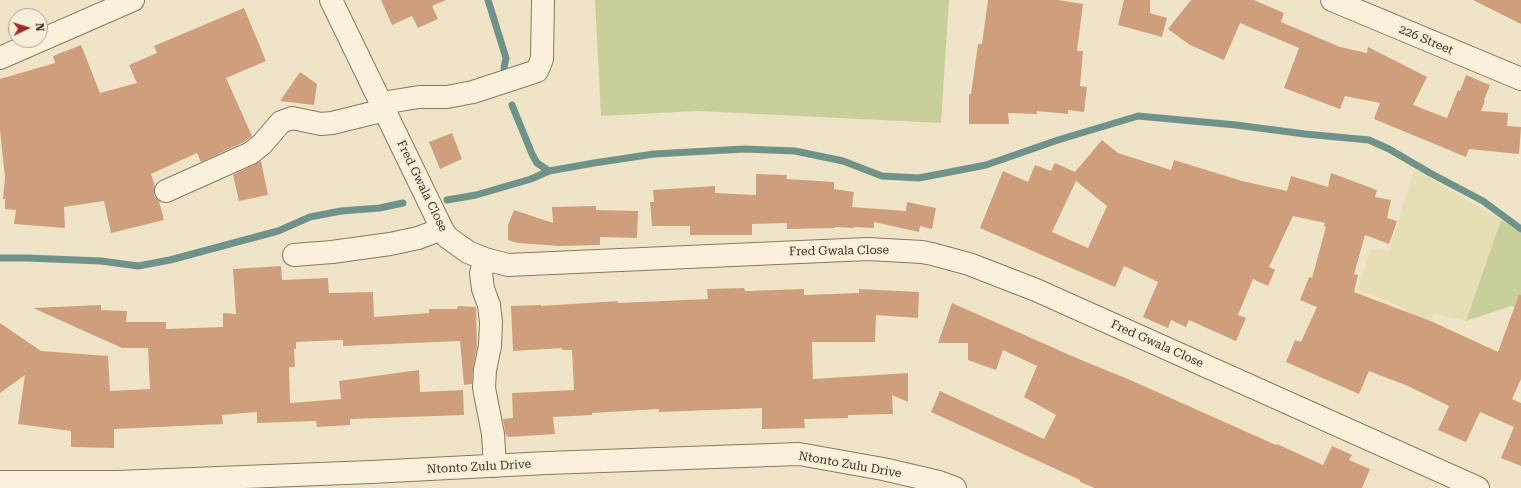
<!DOCTYPE html>
<style>
body{margin:0}
#map{position:relative;width:1521px;height:488px;overflow:hidden;background:#f0e4c8;font-family:"Roboto Serif",serif}
canvas{display:block}
.north{position:absolute;left:8px;top:8px;width:40px;height:40px;box-sizing:border-box;background:#f7eed8;border:1px solid #ada18e;border-radius:50%;rotate:86deg;font-size:11px;font-weight:700;line-height:16px;text-align:center;color:#3d2e20}
.north::after{content:'';display:block;margin:auto;width:14px;height:18px;background:#9e2a2b;clip-path:polygon(50% 0,100% 100%,50% 72%,0 100%)}
</style>
<div id="map">
<canvas width="1521" height="488"></canvas>
<div class="north">N</div>
</div>
<script>
const c = document.querySelector('canvas').getContext('2d');
c.lineJoin = 'round';
function fillPath(path, color) { c.fillStyle = color; c.fill(path, 'evenodd'); }
const toPath = rows => new Path2D(rows.map(r => 'M' + r).join(''));
function stroke(path, color, width, dash) { c.strokeStyle = color; c.lineWidth = width; c.lineCap = dash ? 'butt' : 'round'; c.setLineDash(dash || []); c.stroke(path); }
function label(font, color, halo, rows, align = 'center') {
  c.font = font + ' "Roboto Serif",serif'; c.lineWidth = 4; c.setLineDash([]); c.textBaseline = 'middle'; c.strokeStyle = halo; c.fillStyle = color; for (const [text, x, y, turn = 0] of rows) {
    c.save(); c.translate(x, y); c.rotate((+turn || 0) * Math.PI / 180); c.textAlign = isNaN(turn) ? turn : align; if (halo) c.strokeText(text, 0, 0); c.fillText(text, 0, 0); c.restore();
  }
}
const farmland = toPath([
 [1414,169,1501,220,1466,321,1434,314,1417,342,1397,333,1407,309,1357,290,1371,249,1389,251]
]);
const green = toPath([
 [595,0,949,0,941,123,698,111,601,116],
 [1501,220,1521,233,1521,309,1511,306,1466,321]
]);
const stream = toPath([
 [488,0,506,58,504,68],
 [512,105,532,154,537,163,549,171],
 [447,200,476,195,531,179,549,171,594,163,654,154,744,149,795,151,843,161,882,176,919,178,986,165,1058,140,1138,116,1236,125,1305,134,1369,140,1389,149,1430,173,1483,201,1521,229],
 [0,258,27,258,101,261,138,266,170,260,278,231,310,217,341,211,380,208,403,203]
]);
const building = toPath([
 [381,0,446,0,432,6,438,19,418,28,412,16,392,25],
 [988,0,1058,0,1083,4,1077,51,1083,51,1080,86,1087,87,1084,112,1068,110,1068,114,1037,111,1037,114,1008,113,1009,124,969,124,969,94,971,94,978,44,982,44],
 [1124,0,1150,0,1150,13,1167,18,1162,37,1118,25],
 [1191,0,1254,0,1284,13,1281,22,1340,47,1367,53,1368,47,1427,77,1413,105,1447,118,1458,90,1460,91,1466,75,1490,85,1484,100,1485,101,1481,111,1508,113,1507,126,1521,127,1519,154,1469,149,1466,157,1374,119,1380,103,1345,96,1340,109,1284,88,1299,48,1240,23,1224,60,1190,45,1168,29],
 [1473,0,1521,0,1521,24],
 [244,8,266,61,226,78,252,136,244,142,201,162,197,153,151,174,155,187,154,196,159,201,164,220,111,233,104,201,64,207,65,228,14,224,16,210,5,209,5,199,3,199,5,178,0,130,0,79,55,63,53,56,81,45,100,93,137,83,129,65,157,53,154,46],
 [300,72,317,84,314,105,280,101],
 [452,133,462,159,440,169,429,142],
 [1102,140,1118,153,1171,170,1174,160,1242,181,1287,191,1291,176,1328,187,1331,173,1377,190,1375,197,1391,200,1387,218,1397,221,1389,244,1365,235,1354,274,1358,275,1354,292,1433,322,1498,352,1519,295,1521,295,1521,379,1512,399,1521,403,1521,466,1501,458,1514,427,1480,412,1466,442,1438,430,1449,406,1408,386,1369,371,1359,394,1286,362,1295,340,1301,342,1317,307,1300,300,1309,277,1312,278,1326,227,1324,226,1325,223,1293,216,1269,267,1275,270,1268,286,1253,279,1238,315,1246,318,1236,341,1189,320,1186,327,1171,320,1168,328,1143,317,1158,282,1124,266,1115,287,980,228,1003,171,1028,182,1035,165,1051,171,1055,163,1075,172],
 [1076,181,1107,206,1088,248,1052,232],
 [261,161,268,195,239,201,233,175],
 [756,174,787,175,786,179,834,182,834,189,854,192,852,207,906,211,907,202,936,208,932,229,920,226,919,232,874,222,874,228,854,227,854,228,835,227,835,228,787,229,787,223,752,224,752,235,690,235,690,226,652,226,650,202,654,202,653,190,715,186,715,193,756,195],
 [596,206,596,210,638,211,637,238,600,237,600,245,559,246,518,243,508,240,508,225,514,210,553,223,552,207],
 [281,266,282,280,328,278,329,293,373,292,374,317,429,313,429,309,457,309,458,306,476,307,477,347,473,368,472,384,464,385,460,341,343,346,343,340,296,342,296,349,294,349,295,367,289,367,290,403,341,399,339,381,419,370,420,392,463,390,464,415,350,419,350,425,317,427,316,421,257,423,257,412,222,415,223,424,114,429,114,448,71,447,71,431,18,424,25,375,0,393,0,323,41,351,108,356,110,391,150,389,148,348,122,348,33,308,101,305,101,310,127,311,126,322,166,322,166,329,223,327,223,313,236,314,233,269],
 [744,288,745,291,804,289,804,295,859,293,859,289,919,292,918,318,876,315,875,342,812,342,813,379,908,373,908,402,892,395,893,414,848,415,848,418,804,419,805,428,762,429,762,408,659,412,659,409,592,413,592,415,553,417,555,434,509,437,506,436,503,419,513,418,512,393,574,390,572,350,562,350,562,348,513,351,511,306,541,305,541,306,618,301,618,303,708,299,707,289],
 [952,303,1081,360,1128,379,1276,445,1277,444,1323,465,1332,446,1352,455,1349,460,1370,469,1362,488,1095,488,1080,482,1080,480,931,412,940,391,1044,439,1056,415,1024,397,1037,366,1003,350,996,370,968,360,968,343,938,343]
]);
const minor = toPath([
 [331,0,442,229,447,237,468,252,485,259,508,265,868,249,922,252,932,254,969,264,1036,290,1478,488],
 [1332,0,1521,79],
 [0,58,133,0],
 [382,103,419,97,447,97,473,92,537,71,542,59,543,0],
 [166,191,251,153,262,144,281,122,292,118,321,124,332,123,385,110],
 [294,255,332,252,390,244,418,238,442,229],
 [485,259,481,273,483,289,489,305,491,322,490,346,485,370,484,388,493,434,495,466],
 [0,482,117,482,371,472,547,463,799,454,883,469,939,482,955,488]
]);
const streetNames = [
 ["226 Street",1426,40,23],
 ["Fred Gwala Close",422,186,64],
 ["Fred Gwala Close",839,251,-1],
 ["Fred Gwala Close",1157,344,24],
 ["Ntonto Zulu Drive",850,465,10],
 ["Ntonto Zulu Drive",479,467,-3]
];
fillPath(farmland, '#e6deb5');
fillPath(green, '#c9cf9b');
stroke(stream, '#6f938a', 7);
fillPath(building, '#cf9f7d');
stroke(minor, '#8d765c', 24);
stroke(minor, '#faf1dc', 22);
label('12px', '#3d2e20', '#f7eed8', streetNames);
</script>
